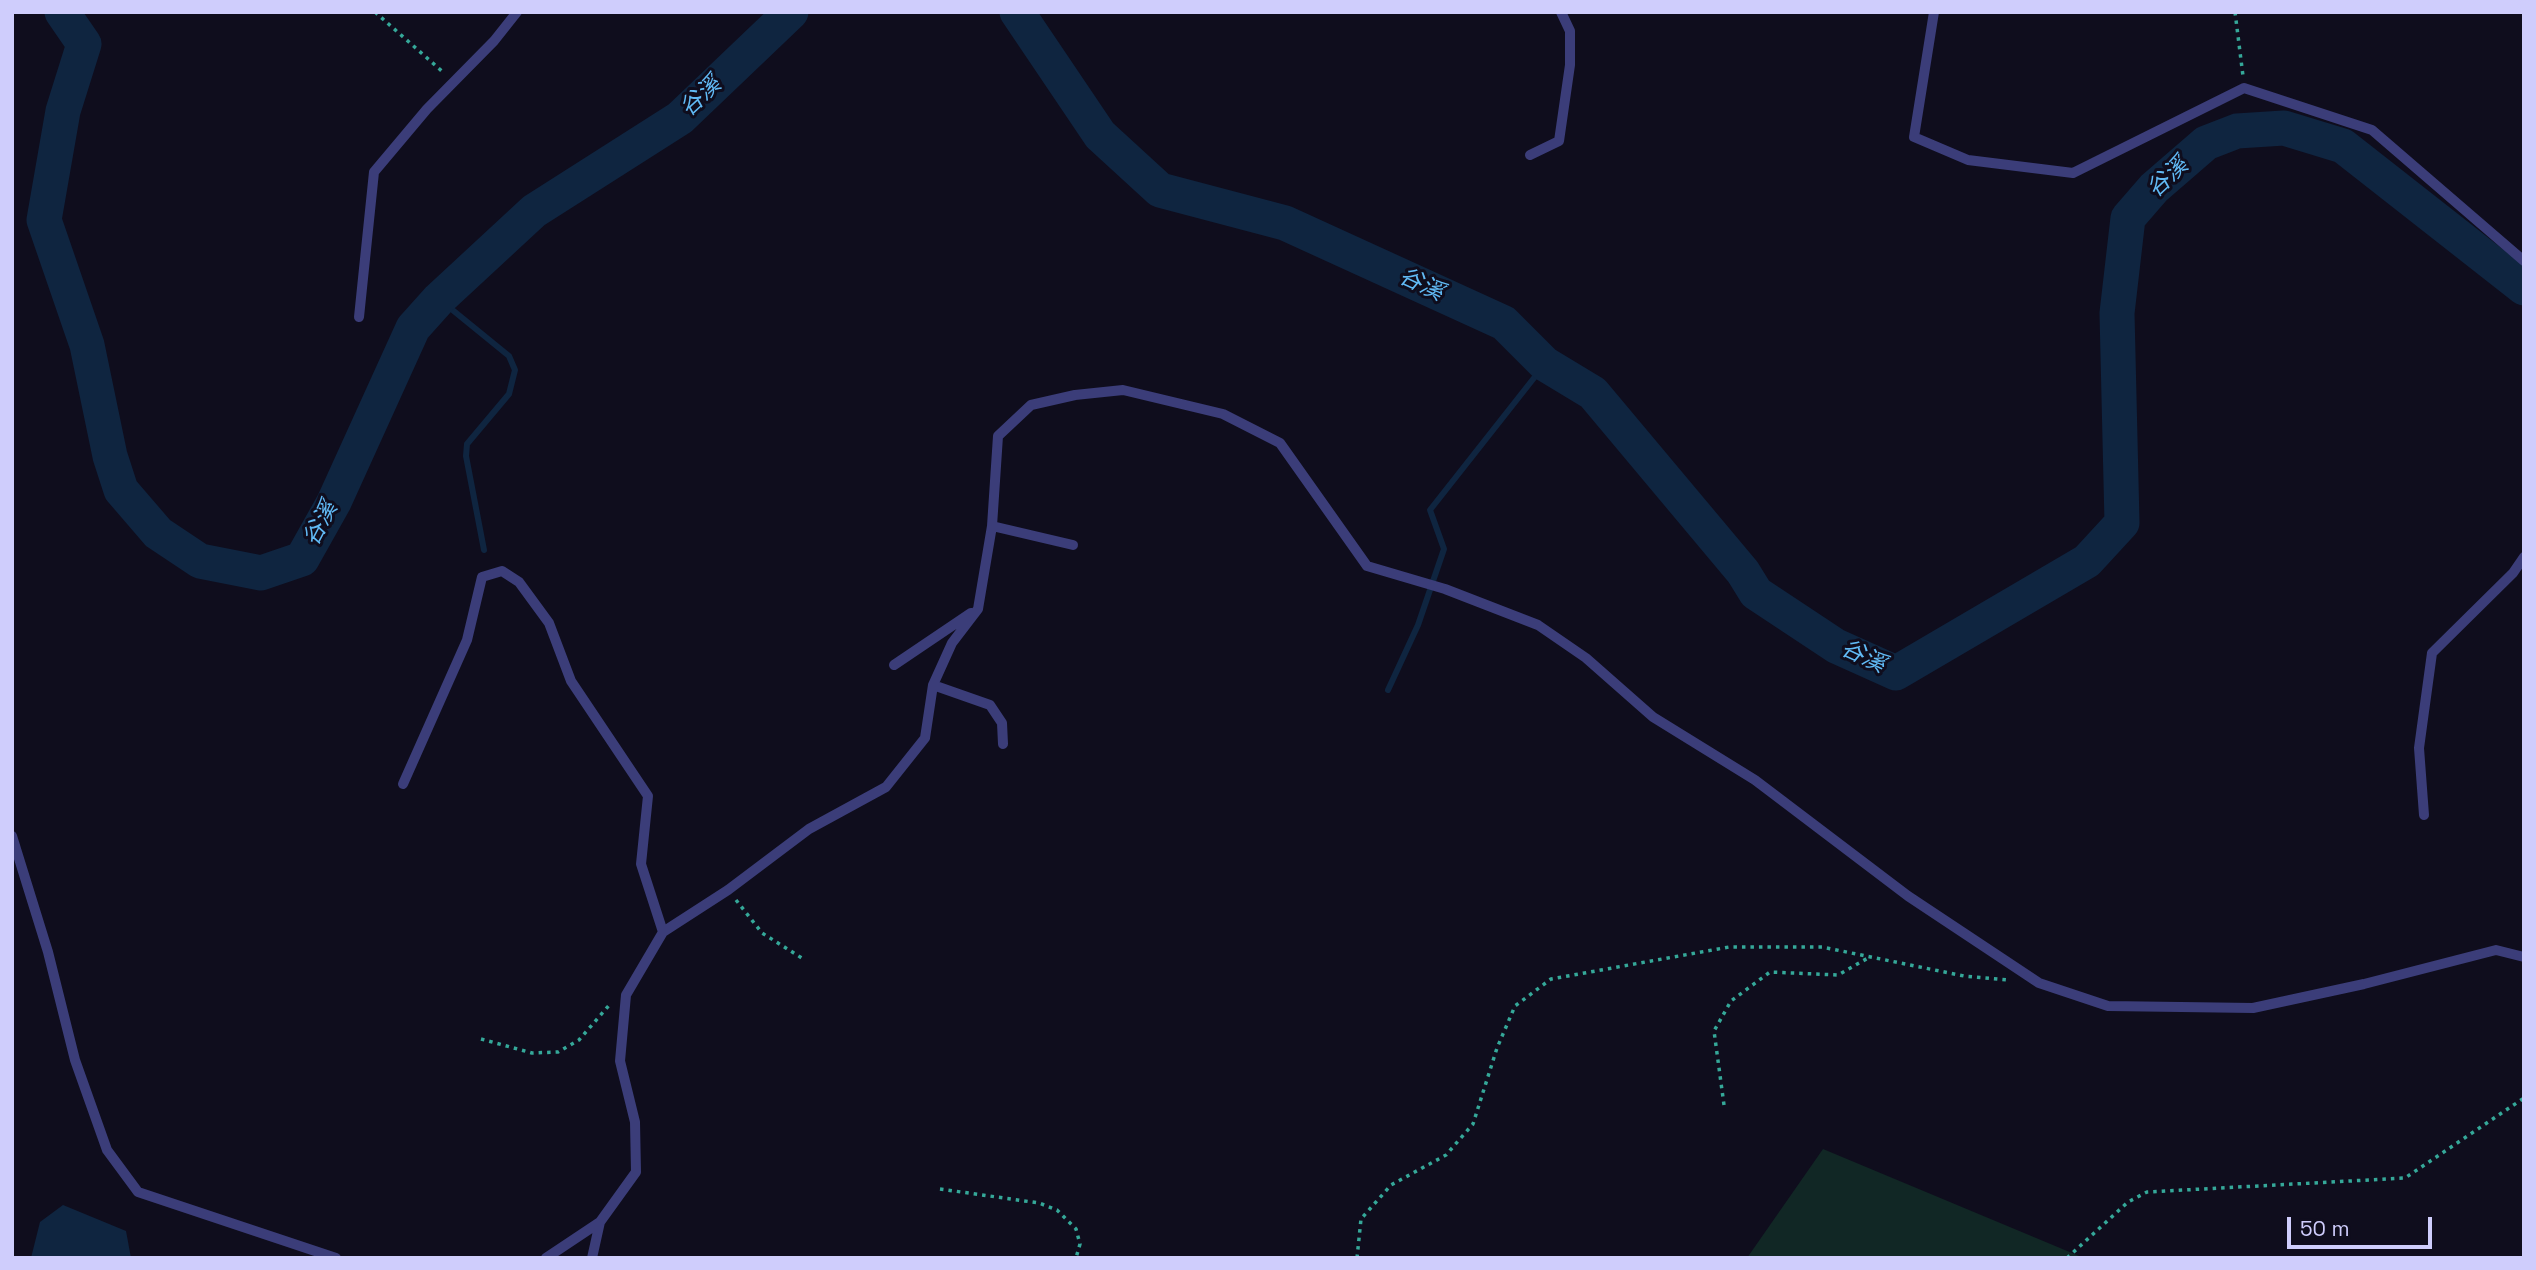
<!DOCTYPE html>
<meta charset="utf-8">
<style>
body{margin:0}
#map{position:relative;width:2536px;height:1270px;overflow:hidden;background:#0f0d1d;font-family:"Space Grotesk",sans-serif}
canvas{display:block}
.frame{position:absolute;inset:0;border:14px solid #cfcdfc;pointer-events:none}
.scale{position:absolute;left:2287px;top:1217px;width:145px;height:32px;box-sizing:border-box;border:4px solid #cfcdfc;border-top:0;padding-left:9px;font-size:21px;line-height:24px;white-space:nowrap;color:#cfcdfc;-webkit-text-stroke:5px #0f0d1d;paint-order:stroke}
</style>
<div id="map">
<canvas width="2536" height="1270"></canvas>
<div class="frame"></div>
<div class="scale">50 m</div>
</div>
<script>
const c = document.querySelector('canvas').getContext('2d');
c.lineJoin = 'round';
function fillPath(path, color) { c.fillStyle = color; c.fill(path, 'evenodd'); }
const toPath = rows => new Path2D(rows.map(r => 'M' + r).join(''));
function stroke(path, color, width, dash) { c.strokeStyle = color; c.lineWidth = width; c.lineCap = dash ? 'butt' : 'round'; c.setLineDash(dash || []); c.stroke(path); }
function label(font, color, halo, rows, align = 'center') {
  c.font = font + ' "Space Grotesk","Noto Sans TC",sans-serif'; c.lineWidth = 6; c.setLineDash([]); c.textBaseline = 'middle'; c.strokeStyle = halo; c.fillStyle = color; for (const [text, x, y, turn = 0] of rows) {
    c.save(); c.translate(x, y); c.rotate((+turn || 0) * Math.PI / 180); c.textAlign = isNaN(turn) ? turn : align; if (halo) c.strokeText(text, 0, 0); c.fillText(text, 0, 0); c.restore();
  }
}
const green = toPath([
 [1823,1149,2084,1258,1747,1258]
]);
const water = toPath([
 [63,1205,126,1231,131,1258,31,1258,40,1222]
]);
const stream = toPath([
 [439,299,509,356,515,370,509,394,467,444,466,456,484,550],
 [1388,690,1418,625,1444,549,1430,510,1545,364]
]);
const river = toPath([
 [62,12,84,44,63,111,44,220,87,345,110,456,121,490,158,533,200,561,261,573,302,559,334,502,413,328,439,299,534,211,680,118,791,12],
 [1017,12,1100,135,1160,190,1285,223,1504,323,1545,364,1593,393,1743,572,1756,593,1836,646,1896,673,2087,561,2122,523,2117,313,2128,218,2154,188,2206,143,2237,131,2284,128,2343,146,2524,288]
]);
const path = toPath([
 [375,12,444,73],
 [2235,12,2243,76],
 [736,900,762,933,805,960],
 [481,1039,532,1053,558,1052,579,1040,611,1003],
 [1724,1105,1714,1031,1731,1001,1770,972,1838,975,1868,958],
 [940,1189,1039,1203,1057,1210,1076,1229,1080,1244,1076,1258],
 [1357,1258,1361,1219,1391,1185,1446,1155,1473,1124,1497,1048,1515,1006,1551,979,1729,947,1822,947,1964,976,2009,980],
 [2067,1258,2128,1202,2147,1192,2405,1178,2524,1098]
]);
const lane = toPath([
 [1934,12,1914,137,1968,160,2073,173,2244,88,2372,130,2524,261],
 [1530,155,1559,141,1570,65,1570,31,1561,12],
 [359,317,374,172,427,109,494,41,517,12],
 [992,526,1073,545],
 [894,665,971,613],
 [933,685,990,705,1002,723,1003,744],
 [403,784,467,640,482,577,502,571,519,582,549,623,571,681,648,796,641,864,663,932],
 [2424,815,2419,748,2432,653,2513,573,2524,557],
 [12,836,48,952,75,1060,107,1150,138,1192,336,1258],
 [546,1258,600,1222],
 [592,1258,600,1222,636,1172,635,1122,620,1061,626,995,663,932,728,890,809,829,886,787,925,738,933,685,952,643,978,609,992,526,998,436,1031,405,1075,395,1123,390,1223,414,1280,443,1367,566,1445,589,1538,625,1586,658,1653,717,1755,780,1908,896,2039,983,2108,1006,2253,1008,2364,984,2496,950,2524,957]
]);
const waterNames = [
 ["谷溪",701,97,-43],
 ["谷溪",2168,178,-43],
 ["谷溪",1421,285,25],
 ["谷溪",321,524,-62],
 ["谷溪",1863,657,25]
];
fillPath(green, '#112725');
fillPath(water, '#0f2540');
stroke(stream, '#0f2540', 6);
stroke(river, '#0f2540', 35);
stroke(path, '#35a899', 3.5, [3.5, 5]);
stroke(lane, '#3b3d79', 10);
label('italic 23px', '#61baf5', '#0f0d1d', waterNames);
</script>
